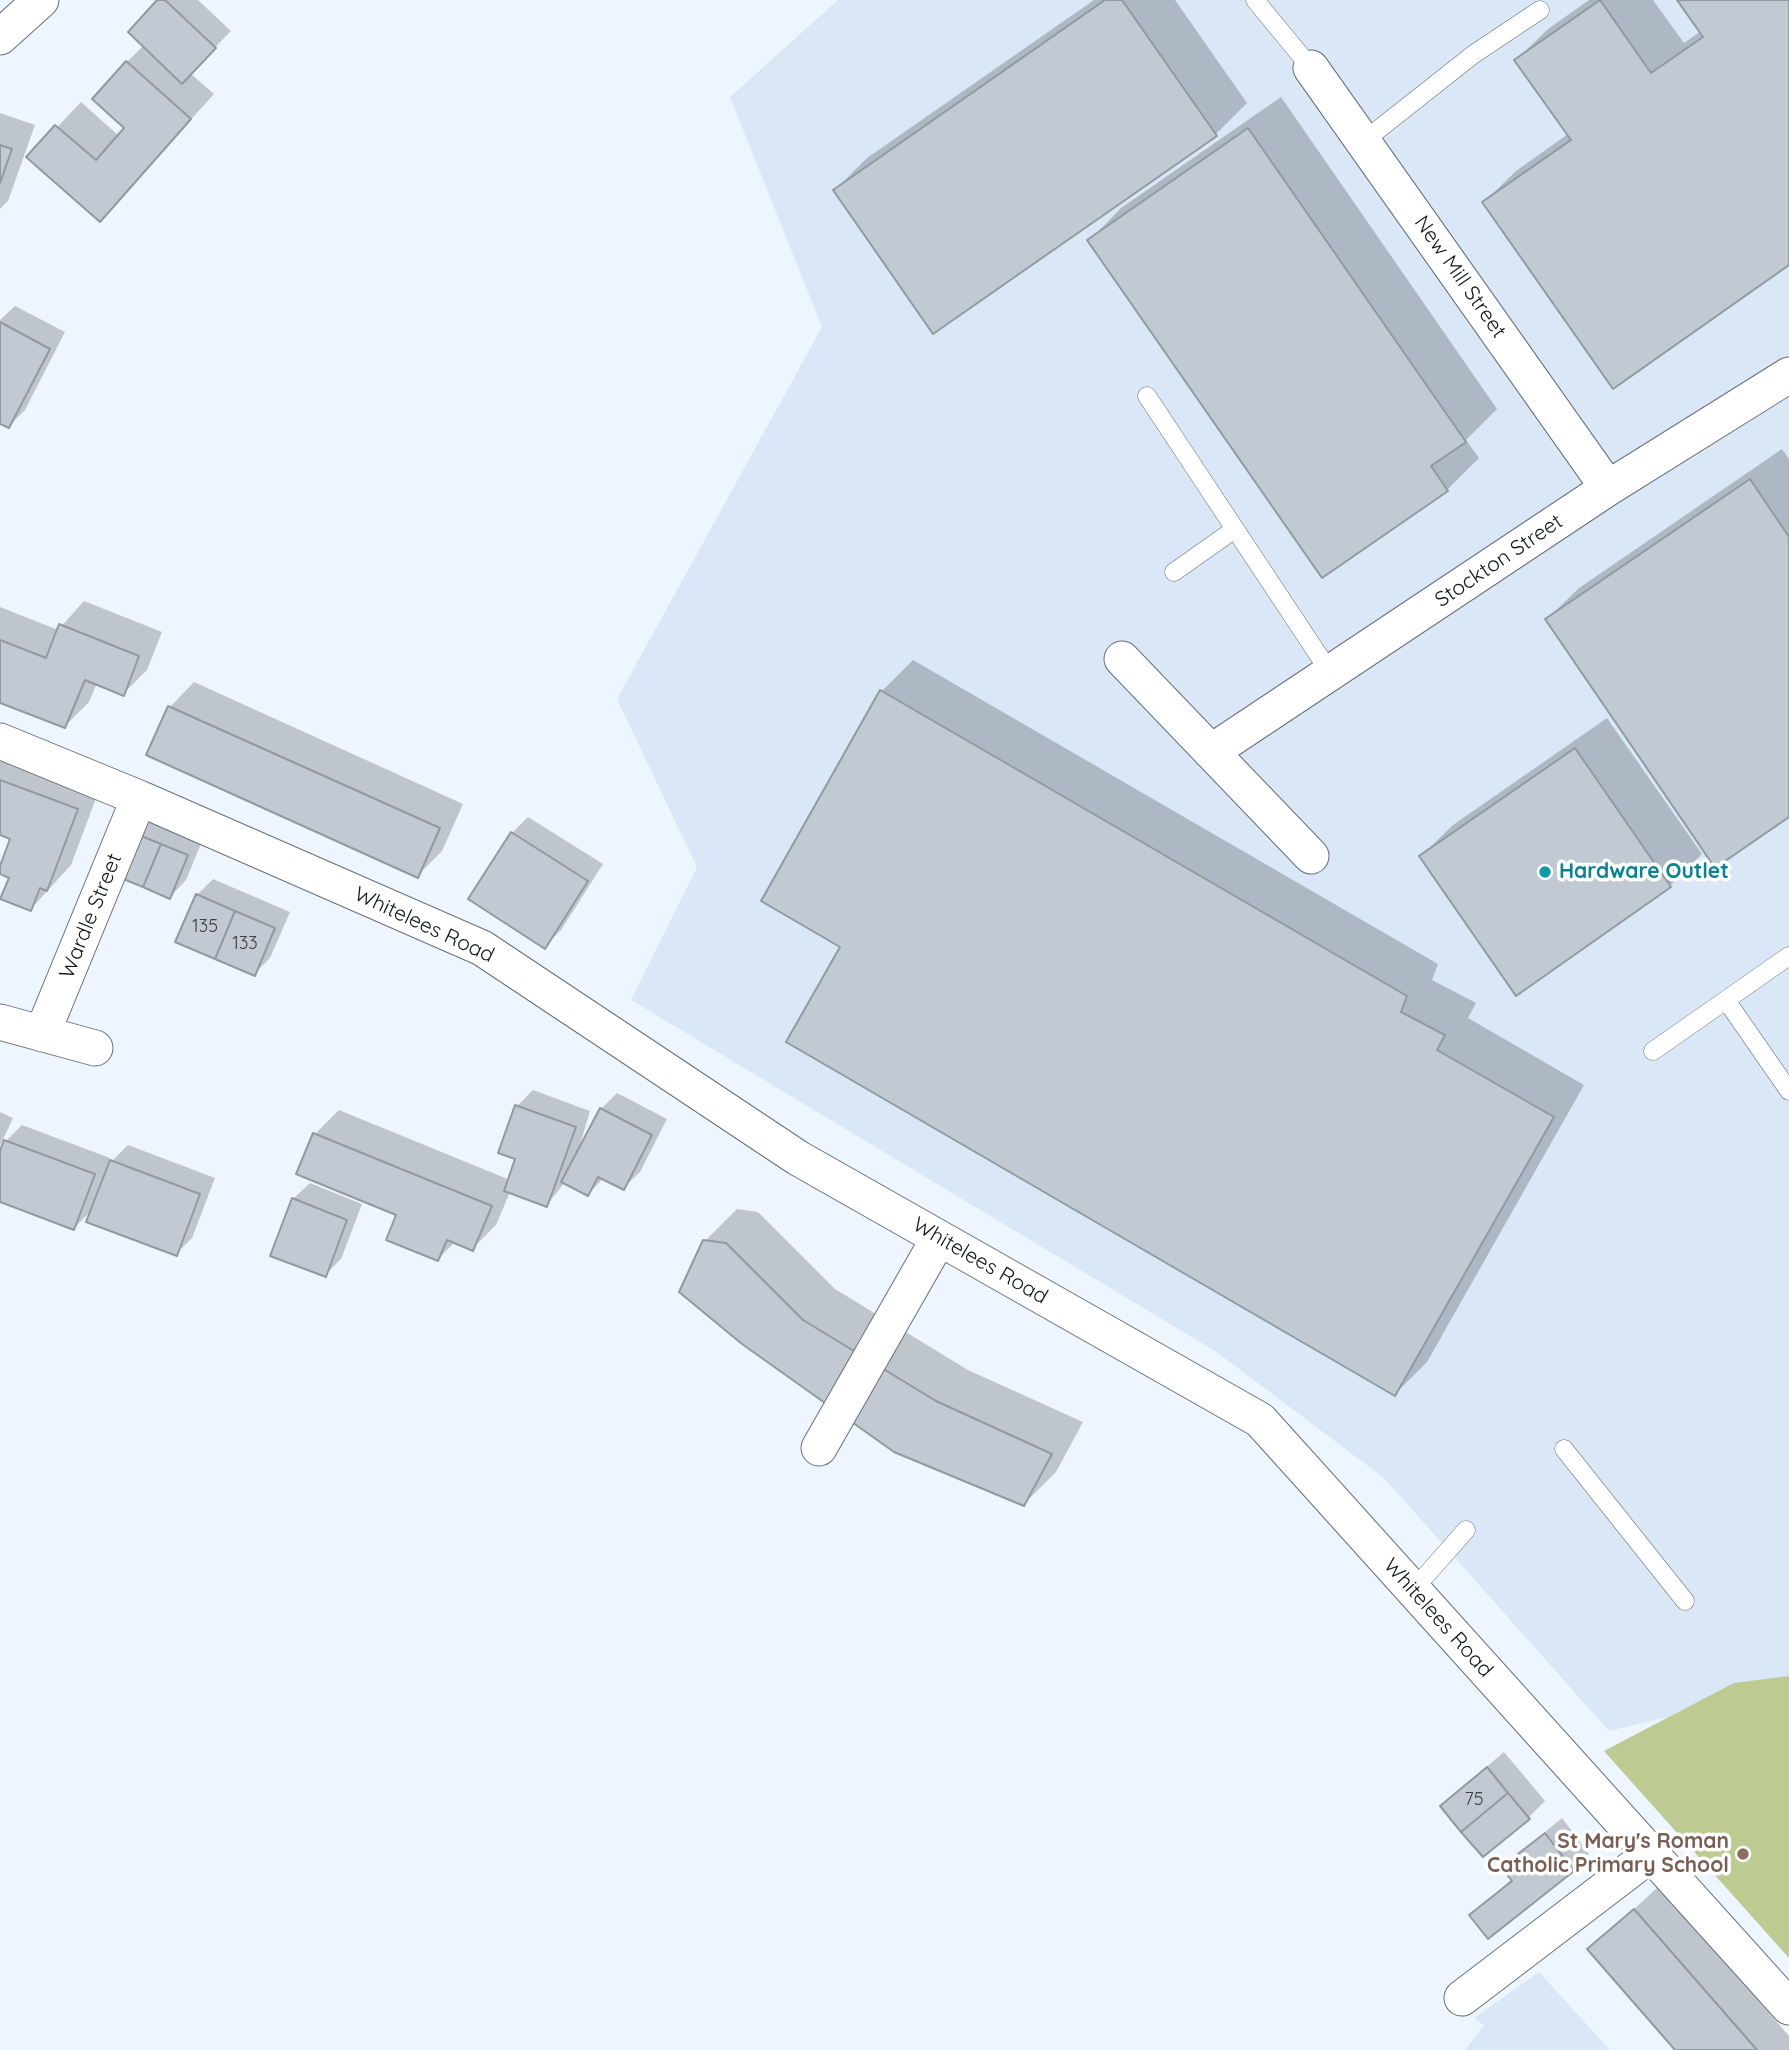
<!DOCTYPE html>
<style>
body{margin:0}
canvas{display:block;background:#edf6ff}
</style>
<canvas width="1789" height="2050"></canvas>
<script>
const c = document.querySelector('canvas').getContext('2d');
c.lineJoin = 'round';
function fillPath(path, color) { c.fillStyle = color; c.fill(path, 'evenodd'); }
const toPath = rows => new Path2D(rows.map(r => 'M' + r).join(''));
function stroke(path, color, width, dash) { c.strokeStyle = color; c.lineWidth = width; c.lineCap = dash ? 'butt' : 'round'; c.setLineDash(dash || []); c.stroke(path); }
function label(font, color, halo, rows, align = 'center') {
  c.font = font + ' Quicksand,sans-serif'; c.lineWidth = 7; c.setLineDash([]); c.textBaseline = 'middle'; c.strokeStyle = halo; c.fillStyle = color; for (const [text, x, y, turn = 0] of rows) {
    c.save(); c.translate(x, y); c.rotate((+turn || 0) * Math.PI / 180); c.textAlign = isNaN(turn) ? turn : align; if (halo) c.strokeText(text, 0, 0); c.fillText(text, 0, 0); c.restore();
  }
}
const built = toPath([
 [838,0,1789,0,1789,1958,1604,1751,1668,1717,1609,1731,1384,1478,1215,1351,631,1000,697,867,617,699,822,327,730,97],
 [1539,1972,1610,2050,1465,2050,1484,2025,1474,2018]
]);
const green = toPath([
 [1789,1676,1789,1958,1604,1751,1734,1683]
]);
const shadow = toPath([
 [160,0,198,0,231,31,190,73,214,94,100,220,29,157,81,102,119,136,127,128,127,62,144,45],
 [1094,0,1175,0,1247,103,1216,134,835,190,867,158],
 [1589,0,1653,0,1684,43,1701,31,1679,0,1789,0,1789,263,1484,202,1516,171,1568,134,1516,60,1548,29],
 [1281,97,1497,409,1466,440,1479,458,1447,490,1323,576,1090,240,1121,208],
 [0,113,35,125,8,201,0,209],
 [15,306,65,332,25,410,9,426,0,422,0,320],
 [1782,449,1789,459,1789,815,1547,619,1579,588],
 [84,601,162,632,147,670,123,694,97,683,89,702,65,726,0,701,0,607,58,630],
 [913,660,1438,964,1432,980,1476,1003,1468,1018,1584,1085,1427,1362,1395,1394,842,946,882,691],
 [194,682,463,804,442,851,417,876,148,754,170,707],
 [1607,718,1702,854,1670,886,1517,993,1421,856,1453,825],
 [0,747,101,785,71,865,31,909,11,876,0,872,13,838,0,833],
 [152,817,203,839,186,880,170,897,136,834],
 [528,817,603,864,561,930,545,946,512,833],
 [213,879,290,912,270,958,254,974,197,895],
 [533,1090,590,1111,577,1155,601,1109,617,1093,667,1119,640,1172,623,1188,604,1178,588,1194,565,1182,547,1205,510,1192,496,1225,472,1249,455,1242,438,1259,398,1214,315,1134,339,1110,510,1180,517,1158,517,1106],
 [0,1112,13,1118,0,1146],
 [22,1125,110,1158,107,1166,128,1145,215,1178,192,1238,176,1254,94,1208,74,1228,0,1200,0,1156,6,1141],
 [310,1183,362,1204,341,1259,325,1275,293,1199],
 [737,1209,758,1212,835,1289,968,1370,1083,1422,1056,1472,1024,1504,705,1241],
 [1504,1752,1545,1801,1529,1817,1459,1790],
 [1562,1818,1589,1854,1573,1870,1471,1915,1512,1879,1503,1867],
 [1659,1886,1789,2036,1789,2050,1677,2050,1590,1950]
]);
const building = toPath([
 [157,0,165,0,216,48,182,84,128,32,157,0],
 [1105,0,1122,0,1217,136,933,334,833,190,1105,0],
 [1600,0,1651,73,1703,37,1677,0,1789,0,1789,265,1613,389,1482,202,1571,140,1514,60,1600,0],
 [126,61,191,119,100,222,26,157,55,125,96,160,124,128,92,99,126,61],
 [1248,128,1466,442,1431,466,1448,491,1322,578,1087,240,1248,128],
 [0,145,12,149,0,183,0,145],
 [0,322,50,349,9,428,0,424,0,322],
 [1750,479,1789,537,1789,817,1715,868,1545,619,1750,479],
 [59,624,139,656,124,696,85,680,65,728,0,703,0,640,46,658,59,624],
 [880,690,1407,996,1401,1012,1445,1035,1437,1050,1554,1117,1395,1396,786,1042,840,947,761,901,880,690],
 [168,706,440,828,418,878,146,755,168,706],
 [1575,748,1671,887,1516,996,1419,856,1575,748],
 [0,780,78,809,47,891,40,888,31,911,0,899,9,878,0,874,0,866,10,839,0,835,0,780],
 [511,832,588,881,545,949,468,899,511,832],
 [134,833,161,844,143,887,116,876,134,833],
 [161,844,188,855,170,899,143,887,161,844],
 [196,894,235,911,215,959,175,942,196,894],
 [235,911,275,928,255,976,215,959,235,911],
 [515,1105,576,1127,547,1207,504,1191,515,1159,498,1153,515,1105],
 [600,1108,652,1135,624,1190,598,1177,588,1196,561,1182,600,1108],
 [313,1133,492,1206,473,1251,447,1240,438,1261,386,1240,396,1215,296,1174,313,1133],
 [4,1140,95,1174,74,1230,0,1202,0,1151,4,1140],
 [110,1160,200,1194,177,1256,86,1222,110,1160],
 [292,1198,347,1220,326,1277,270,1256,292,1198],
 [703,1240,726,1243,803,1320,936,1401,1052,1454,1024,1506,894,1452,742,1344,679,1292,703,1240],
 [1487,1767,1508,1793,1461,1832,1440,1806,1487,1767],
 [1508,1793,1530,1819,1483,1857,1461,1832,1508,1793],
 [1545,1833,1574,1871,1488,1939,1469,1915,1512,1881,1501,1867,1545,1833],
 [1634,1909,1757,2050,1675,2050,1587,1949,1634,1909]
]);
const lane = toPath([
 [1255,0,1311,68],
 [1365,140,1474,54,1540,10],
 [1147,396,1331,674],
 [1174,572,1235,529],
 [1726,1000,1789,1091],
 [1653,1051,1789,956],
 [1564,1449,1685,1601],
 [1413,1590,1466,1530]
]);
const street = toPath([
 [0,37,41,0],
 [1311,68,1608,488],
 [1122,659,1311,856],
 [0,741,139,798,482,948,798,1158,1260,1420,1789,2007],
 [1211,752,1608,488,1789,375],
 [0,1022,95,1048],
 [42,1034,139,798],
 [819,1448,939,1238],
 [1462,1998,1651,1854]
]);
const markers = [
 [1545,872,7,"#0f9aa8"],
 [1743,1854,7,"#8d6e63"]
];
const numberNames = [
 ["135",205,927],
 ["133",245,944],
 ["75",1474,1800]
];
const streetNames = [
 ["New Mill Street",1460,277,55],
 ["Stockton Street",1499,561,-34],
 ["Wardle Street",91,916,-68],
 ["Whitelees Road",424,925,25],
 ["Whitelees Road",980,1261,30],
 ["Whitelees Road",1438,1618,48]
];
const cultureNames = [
 ["Hardware Outlet",1559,872]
];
const educationNames = [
 ["St Mary's Roman",1729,1842],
 ["Catholic Primary School",1729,1866]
];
fillPath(built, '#d9e7f6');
fillPath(green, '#bdcb93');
fillPath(shadow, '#0003');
fillPath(building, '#c1c9d2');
stroke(building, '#9199a1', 2);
stroke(lane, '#687078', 19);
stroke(street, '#687078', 37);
stroke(lane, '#fff', 18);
stroke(street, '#fff', 35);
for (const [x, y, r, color] of markers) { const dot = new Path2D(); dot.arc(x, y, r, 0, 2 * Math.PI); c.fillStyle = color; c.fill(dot); stroke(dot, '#fff', 2.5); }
label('18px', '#3d4146', null, numberNames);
label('21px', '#111417', '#fff', streetNames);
label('bold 21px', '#0d838f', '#fff', cultureNames, 'left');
label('bold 21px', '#785e54', '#fff', educationNames, 'right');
</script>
